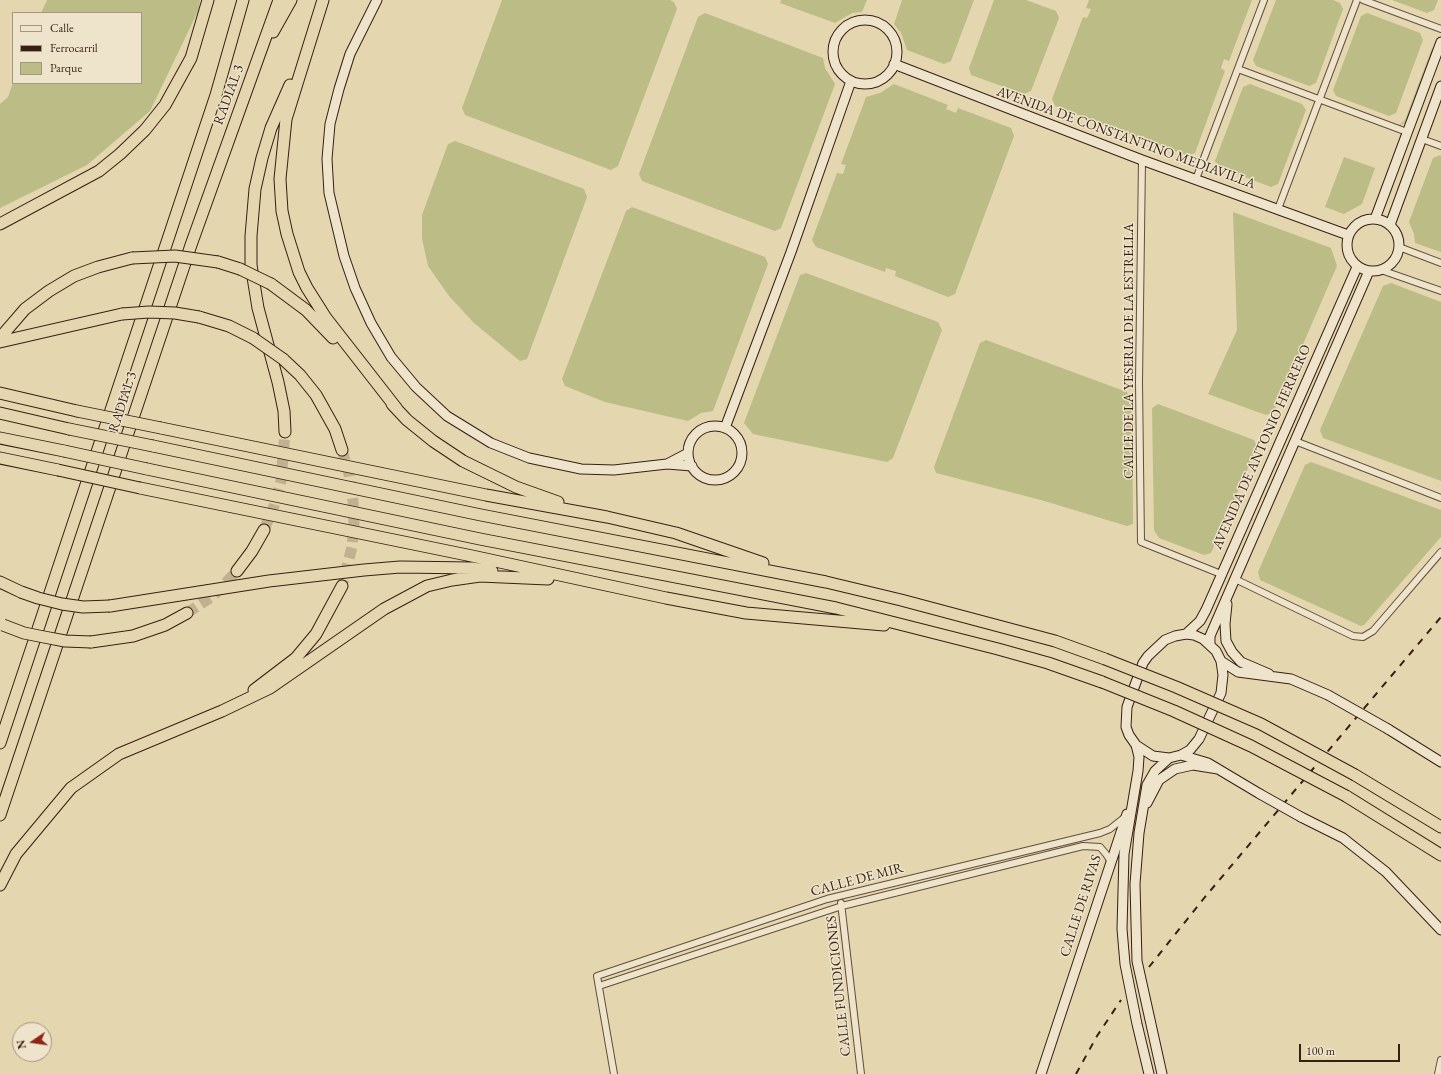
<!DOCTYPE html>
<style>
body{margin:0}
#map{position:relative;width:1441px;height:1074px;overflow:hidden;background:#e4d6af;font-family:"EB Garamond",serif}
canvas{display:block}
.legend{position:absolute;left:12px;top:12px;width:130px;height:72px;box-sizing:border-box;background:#ede4cb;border:1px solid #a59582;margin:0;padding:5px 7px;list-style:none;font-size:12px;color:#381f14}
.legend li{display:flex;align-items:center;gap:8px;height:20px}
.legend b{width:20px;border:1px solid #a59582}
.north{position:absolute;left:12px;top:1022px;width:40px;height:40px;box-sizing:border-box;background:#ede4cb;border:1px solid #a59582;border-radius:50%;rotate:257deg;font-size:11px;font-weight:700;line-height:16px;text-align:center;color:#381f14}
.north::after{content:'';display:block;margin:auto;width:14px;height:18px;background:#8f2418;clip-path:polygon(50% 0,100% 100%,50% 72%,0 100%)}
.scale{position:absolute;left:1299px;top:1044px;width:101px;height:18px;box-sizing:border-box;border:2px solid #381f14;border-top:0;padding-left:5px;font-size:12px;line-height:14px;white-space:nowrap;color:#381f14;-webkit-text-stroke:3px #ede4cb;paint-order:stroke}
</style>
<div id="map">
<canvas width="1441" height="1074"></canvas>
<ul class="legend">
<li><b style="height:5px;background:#ede4cb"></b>Calle</li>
<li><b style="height:5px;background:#381f14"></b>Ferrocarril</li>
<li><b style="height:11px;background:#bbbc86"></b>Parque</li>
</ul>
<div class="north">N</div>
<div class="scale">100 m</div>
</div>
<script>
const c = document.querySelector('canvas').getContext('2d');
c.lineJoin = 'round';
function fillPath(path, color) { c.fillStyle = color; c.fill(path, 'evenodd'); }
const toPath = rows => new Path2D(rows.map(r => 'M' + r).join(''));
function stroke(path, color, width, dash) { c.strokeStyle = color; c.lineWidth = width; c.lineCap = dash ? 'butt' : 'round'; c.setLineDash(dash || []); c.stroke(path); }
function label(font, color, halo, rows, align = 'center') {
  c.font = font + ' "EB Garamond",serif'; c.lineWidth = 3; c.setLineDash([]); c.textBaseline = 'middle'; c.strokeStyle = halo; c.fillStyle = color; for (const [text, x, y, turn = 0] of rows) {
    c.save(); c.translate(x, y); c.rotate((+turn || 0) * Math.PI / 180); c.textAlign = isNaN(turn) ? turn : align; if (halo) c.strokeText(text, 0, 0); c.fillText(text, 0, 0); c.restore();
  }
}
const green = toPath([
 [47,0,200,0,199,9,150,111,87,165,0,208,0,104,8,97,13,83,141,83,141,13,41,13],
 [502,0,670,0,674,2,677,9,618,166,611,170,465,115,462,108],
 [781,0,867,0,862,12,852,13,835,23,780,3],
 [902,0,974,0,951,61,944,64,907,50,901,33,894,24],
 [994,0,1026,0,1056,11,1059,18,1031,91,1024,94,971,75,969,68],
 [1089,0,1252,0,1229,61,1224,59,1221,68,1225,71,1195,153,1188,156,1055,106,1052,99,1083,17,1087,18,1091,9,1086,8],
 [1276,0,1333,0,1340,3,1343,9,1316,83,1309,86,1256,66,1253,60],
 [1392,0,1438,0,1434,10,1427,13],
 [705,13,823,58,825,68,835,84,781,228,775,231,642,181,639,174,698,17],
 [1367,13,1420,33,1423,40,1396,113,1389,116,1336,96,1333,90,1361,16],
 [1432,48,1433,49,1407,120,1403,124,1398,126,1405,120],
 [894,84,948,105,946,109,956,113,958,108,1011,128,1014,136,955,294,948,297,895,276,896,271,886,268,885,272,816,247,812,240,837,173,843,174,846,165,841,164,866,97,880,93],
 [1250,84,1302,104,1306,110,1278,184,1271,187,1218,167,1215,161,1243,87],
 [455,141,584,189,587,197,527,359,520,361,474,323,449,296,428,266,422,238,422,215,448,144],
 [1440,155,1441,156,1441,252,1415,243,1414,234,1409,222,1433,158],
 [1344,157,1375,168,1362,204,1344,214,1325,207],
 [632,207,765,257,768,264,713,411,701,413,688,421,605,402,565,386,562,379,626,211],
 [1233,212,1331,248,1337,266,1273,413,1266,415,1208,394,1237,330],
 [806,273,938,322,942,330,893,458,887,462,753,434,744,423,800,275],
 [1391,283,1441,302,1441,481,1323,438,1320,430,1383,286],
 [986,340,1127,392,1132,400,1133,524,1127,526,1041,500,936,473,934,467,980,343],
 [1158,404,1254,440,1257,447,1211,553,1204,555,1159,538,1154,530,1152,408],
 [1311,462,1441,510,1441,537,1364,625,1361,626,1260,580,1258,572,1305,465]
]);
const highwayTunnel = toPath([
 [342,450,349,474,353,501,354,523,352,547,342,586],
 [264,530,274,506,281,481,285,432],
 [187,613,213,596,237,571]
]);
const street = toPath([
 [1363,0,1441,29],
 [1238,69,1407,132],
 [1422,139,1441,146],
 [1142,160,1139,382,1141,542,1221,574],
 [1196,179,1264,0],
 [1278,209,1357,0],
 [1399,247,1441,263],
 [1381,270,1441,291],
 [1295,441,1441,498],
 [1235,579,1353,636,1363,637,1373,631,1441,552],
 [841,903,861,1074],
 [599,986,842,906,1083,846,1100,847,1106,854,1111,862],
 [614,1074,597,976,827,899,1100,833,1110,829,1125,817],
 [1438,1074,1441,1060]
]);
const secondary = toPath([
 [377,0,350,54,339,89,330,124,327,159,329,193,344,256,355,288,371,323,391,357,416,387,447,416,491,443,529,458,581,469,614,470,667,464,692,466],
 '833 52a32 32 0 1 1 64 0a32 32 0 1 1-64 0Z',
 [894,64,1142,160,1348,235],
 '1347 245a26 26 0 1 1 52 0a26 26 0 1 1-52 0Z',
 [1375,219,1441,42],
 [1390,225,1441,86],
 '688 453a27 27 0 1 1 54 0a27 27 0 1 1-54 0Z',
 [725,428,791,252,851,81],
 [667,464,688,453],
 [1227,604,1225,624,1226,641,1232,652,1241,662,1269,674],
 [1186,634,1200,621,1206,610,1357,267],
 [1186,634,1194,635,1203,639,1216,651,1221,661,1223,675,1221,693,1199,739,1190,750,1181,755,1169,758,1153,756,1136,745,1129,735,1126,727,1127,707,1143,663,1148,656,1165,640,1175,636,1186,634],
 [1210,644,1210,636,1369,271],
 [1221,661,1238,672,1291,679,1328,695],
 [1388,729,1441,762],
 [1136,745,1139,757,1138,771,1124,854,1122,929,1125,964,1137,1024,1149,1074],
 [1181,755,1208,763,1260,794],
 [1147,803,1159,780,1175,769,1193,765,1218,769],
 [1301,817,1343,838,1386,872,1441,930],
 [1041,1074,1127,814],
 [1162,1074,1137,961,1135,884,1139,833,1147,785,1155,771,1169,758]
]);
const highway = toPath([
 [323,0,286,119,280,179,282,211,287,234,299,272,307,288,326,318,397,409],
 [273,32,291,0],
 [0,224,99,171,120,154,145,130,165,105,191,58,208,0],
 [218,262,240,269],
 [271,284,306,310,333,338],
 [199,317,229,326,253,338],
 [0,338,25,309,49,291,74,276,98,267,132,258],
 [0,342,122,314],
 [283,359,300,375,316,395,335,429,342,450],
 [0,393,77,411],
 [392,404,407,420,433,441,463,461,516,487,558,502],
 [0,413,69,429],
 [161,428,486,495,607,517,676,533,763,563],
 [285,432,284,411,278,382,258,308,251,265,251,236,255,189,262,158,271,128,290,85],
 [0,438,64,451],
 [153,446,481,515,826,582,901,600,1055,641,1105,659],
 [0,458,58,470],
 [147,469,480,539,836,608,998,649,1048,663,1102,682],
 [140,488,472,556,666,598,746,613,884,625],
 [237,571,252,551,264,530],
 [0,582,21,592],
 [110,606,269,581,364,570,400,567,472,568,492,571],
 [91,642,133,636,165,625,187,613],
 [254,690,296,658,316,634,342,586],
 [0,743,216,95,243,0],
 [1355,775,1441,827],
 [1346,796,1441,855],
 [0,815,191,245,279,0],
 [0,885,16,854,71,788,119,754,222,711,270,688,384,609,427,586,452,580,480,576,548,579]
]);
const rail = toPath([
 [1149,967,1205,897,1441,617],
 [1076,1074,1097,1036,1121,1000]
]);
const secondaryBridge = toPath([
 [1328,695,1388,729],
 [1260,794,1301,817]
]);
const highwayBridge = toPath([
 [132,258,175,256,218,262],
 [240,269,271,284],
 [122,314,149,312,175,313,199,317],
 [253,338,283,359],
 [77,411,161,428],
 [69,429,153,446],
 [64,451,147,469],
 [58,470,140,488],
 [21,592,38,598,62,604,83,607,110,606],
 [3,625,24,633,44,637,65,641,91,642],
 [1105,659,1176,687,1261,724,1355,775],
 [1102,682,1174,711,1251,746,1346,796]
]);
const streetNames = [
 ["RADIAL 3",229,95,-70],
 ["AVENIDA DE CONSTANTINO MEDIAVILLA",1126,138,20],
 ["CALLE DE LA YESERIA DE LA ESTRELLA",1129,351,-90],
 ["RADIAL 3",123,402,-72],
 ["AVENIDA DE ANTONIO HERRERO",1262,447,-66],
 ["CALLE DE MIR",857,880,-15],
 ["CALLE DE RIVAS",1081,906,-72],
 ["CALLE FUNDICIONES",839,986,-96]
];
fillPath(green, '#bbbc86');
stroke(highwayTunnel, '#c2b190', 11, [11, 5.5]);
stroke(street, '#634d3b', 8);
stroke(secondary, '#381f14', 11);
stroke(highway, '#381f14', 13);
stroke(street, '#ede4cb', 6);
stroke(secondary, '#ede4cb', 9);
stroke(highway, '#e4d6af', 11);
stroke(rail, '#381f14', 2, [7, 7]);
stroke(secondaryBridge, '#381f14', 11, []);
stroke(highwayBridge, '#381f14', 13, []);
stroke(secondaryBridge, '#ede4cb', 9);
stroke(highwayBridge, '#e4d6af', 11);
label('14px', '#381f14', '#ede4cb', streetNames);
</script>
